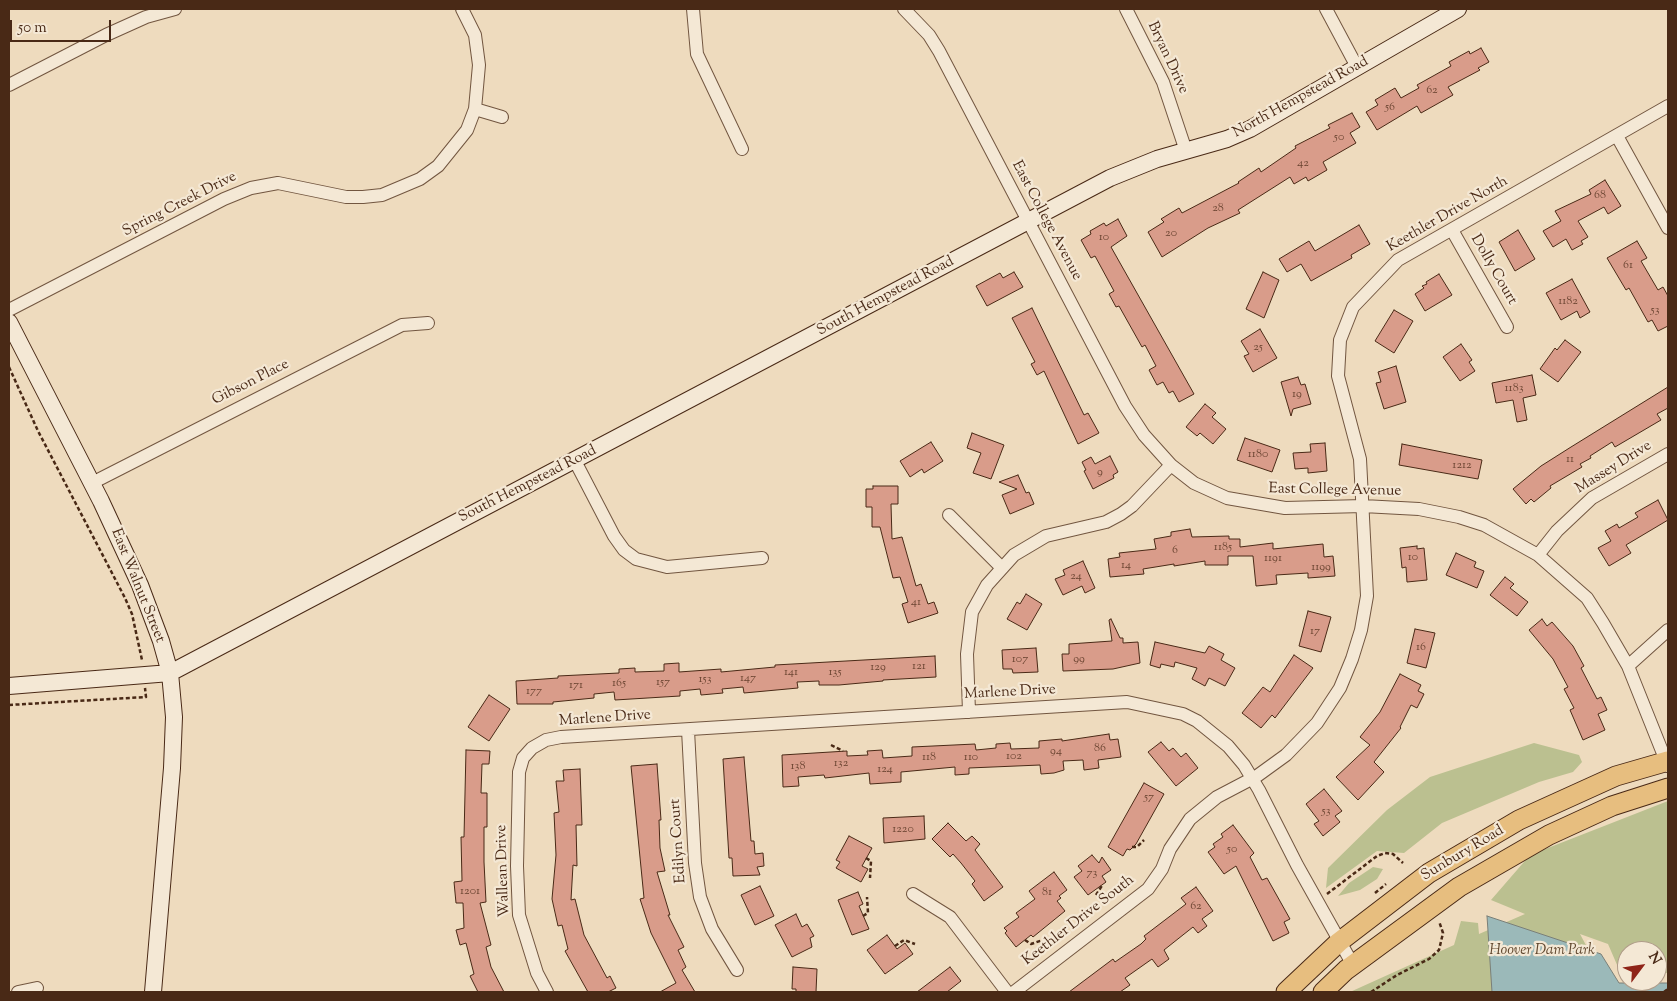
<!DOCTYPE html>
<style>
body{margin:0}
#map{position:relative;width:1677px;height:1001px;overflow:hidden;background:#eedbbe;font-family:"Sorts Mill Goudy",serif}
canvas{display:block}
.frame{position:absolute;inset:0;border:10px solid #492916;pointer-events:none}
.north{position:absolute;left:1617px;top:941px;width:50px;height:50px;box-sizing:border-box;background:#f4e8d5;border:1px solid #b09c89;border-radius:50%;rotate:59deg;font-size:14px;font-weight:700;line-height:20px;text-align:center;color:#492916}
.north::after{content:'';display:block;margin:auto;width:18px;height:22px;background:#8f2418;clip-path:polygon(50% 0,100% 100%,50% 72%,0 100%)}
.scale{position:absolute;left:10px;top:20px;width:101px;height:22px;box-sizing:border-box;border:2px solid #492916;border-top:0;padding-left:6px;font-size:15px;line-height:18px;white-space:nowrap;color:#492916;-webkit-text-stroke:4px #f4e8d5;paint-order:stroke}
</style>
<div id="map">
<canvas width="1677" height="1001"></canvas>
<div class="frame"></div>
<div class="north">N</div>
<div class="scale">50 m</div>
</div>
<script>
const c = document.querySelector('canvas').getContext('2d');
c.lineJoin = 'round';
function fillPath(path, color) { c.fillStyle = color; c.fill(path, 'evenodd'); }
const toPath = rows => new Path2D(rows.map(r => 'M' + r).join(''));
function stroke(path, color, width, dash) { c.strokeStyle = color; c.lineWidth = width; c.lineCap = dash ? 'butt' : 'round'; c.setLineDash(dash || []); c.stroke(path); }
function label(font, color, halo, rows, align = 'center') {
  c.font = font + ' "Sorts Mill Goudy",serif'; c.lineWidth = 4.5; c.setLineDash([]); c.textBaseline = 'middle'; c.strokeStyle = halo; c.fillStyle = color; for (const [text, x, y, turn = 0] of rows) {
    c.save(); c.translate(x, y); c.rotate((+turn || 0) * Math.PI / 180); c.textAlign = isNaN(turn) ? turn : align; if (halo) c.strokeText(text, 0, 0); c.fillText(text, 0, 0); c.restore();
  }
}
const green = toPath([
 [1534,743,1579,755,1582,762,1573,772,1539,782,1442,823,1404,853,1377,851,1326,888,1328,868,1387,810,1430,777],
 [1668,801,1668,973,1657,973,1657,951,1627,951,1627,974,1621,974,1608,944,1580,934,1611,992,1350,992,1454,945,1461,921,1478,923,1479,934,1525,914,1491,900,1530,855],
 [1373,867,1383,869,1377,879,1360,890,1338,896,1349,883]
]);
const water = toPath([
 [1487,916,1601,954,1619,983,1668,983,1668,992,1492,992,1487,916]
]);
const building = toPath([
 [1481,48,1489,62,1478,68,1480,70,1448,87,1453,95,1421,113,1417,106,1377,130,1366,112,1378,105,1375,100,1395,88,1401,98,1419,88,1417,85,1451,66,1449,62,1469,51,1470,54,1481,48],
 [1352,113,1360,127,1350,133,1356,143,1323,162,1327,170,1308,181,1306,177,1294,184,1290,177,1238,210,1240,213,1208,228,1162,257,1148,232,1164,222,1161,219,1179,208,1182,213,1239,183,1238,182,1259,168,1261,172,1296,148,1295,146,1330,128,1328,125,1352,113],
 [1605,180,1621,206,1608,214,1604,207,1578,221,1588,237,1581,241,1583,244,1572,250,1566,239,1553,247,1543,231,1561,221,1555,211,1591,194,1589,190,1605,180],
 [1118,219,1127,236,1111,247,1194,394,1179,402,1173,391,1169,393,1163,382,1157,385,1149,370,1156,366,1145,345,1142,347,1119,306,1116,307,1109,294,1114,291,1095,256,1091,258,1081,240,1091,234,1090,231,1104,223,1106,226,1118,219],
 [1359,225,1370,244,1351,255,1352,258,1311,281,1301,264,1287,272,1279,259,1309,241,1315,251,1359,225],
 [1518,230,1535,259,1515,271,1499,242,1518,230],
 [1637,241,1647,258,1641,261,1658,290,1663,287,1668,296,1668,326,1658,331,1652,320,1648,322,1629,288,1626,290,1607,258,1637,241],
 [1014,272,1023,287,987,306,976,286,1000,273,1003,278,1014,272],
 [1263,272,1279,280,1264,318,1246,309,1263,272],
 [1439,274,1452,295,1425,311,1415,294,1424,288,1422,286,1427,284,1426,282,1439,274],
 [1572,279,1590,312,1580,318,1577,311,1561,320,1546,293,1572,279],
 [1032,308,1084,415,1088,413,1099,433,1078,444,1044,371,1037,375,1031,364,1035,362,1012,318,1032,308],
 [1394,310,1413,321,1394,353,1375,341,1394,310],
 [1260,329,1277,358,1253,372,1244,356,1249,354,1241,341,1260,329],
 [1565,340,1581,352,1558,382,1540,369,1555,348,1557,350,1565,340],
 [1461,344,1472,360,1469,362,1475,371,1460,381,1443,357,1461,344],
 [1396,366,1406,402,1384,409,1376,383,1381,382,1378,372,1396,366],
 [1532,375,1536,395,1523,398,1527,420,1517,422,1513,400,1496,403,1492,383,1532,375],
 [1298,377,1301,385,1305,384,1311,404,1293,409,1291,416,1281,382,1298,377],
 [1668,387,1668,408,1657,414,1661,420,1615,447,1612,442,1590,456,1591,458,1580,464,1582,467,1550,486,1551,488,1534,502,1531,499,1526,504,1513,489,1541,466,1571,447,1668,387],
 [1205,404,1216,413,1212,417,1226,429,1213,444,1200,433,1197,436,1186,427,1205,404],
 [972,433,1004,445,991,479,973,473,981,453,967,448,972,433],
 [1245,438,1280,450,1272,472,1237,460,1245,438],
 [931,442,943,461,924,473,922,469,910,477,900,461,931,442],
 [1325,443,1327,471,1308,473,1308,468,1295,469,1293,453,1311,452,1310,444,1325,443],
 [1402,444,1482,460,1478,479,1399,465,1402,444],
 [1110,456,1118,472,1113,475,1114,478,1093,489,1084,471,1086,470,1082,462,1091,457,1095,464,1110,456],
 [1018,475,1026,493,1029,492,1034,504,1010,514,1002,495,1017,489,999,482,1018,475],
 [873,486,898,486,898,504,891,504,892,539,902,537,916,586,921,584,928,604,934,602,938,613,908,623,902,604,908,602,900,577,893,578,880,527,872,527,872,507,866,507,866,489,873,489,873,486],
 [1658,500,1668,520,1626,545,1631,553,1609,566,1598,548,1611,541,1605,531,1617,524,1619,528,1638,517,1635,513,1658,500],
 [1190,529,1192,537,1229,536,1229,539,1240,539,1240,547,1273,543,1273,549,1323,544,1324,557,1333,556,1335,576,1308,578,1308,573,1276,575,1277,584,1256,586,1253,556,1228,556,1228,565,1205,565,1205,561,1174,566,1174,564,1143,569,1144,574,1110,577,1108,559,1120,557,1119,553,1156,549,1154,539,1171,536,1171,532,1190,529],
 [1417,546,1417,549,1424,548,1427,580,1407,582,1406,567,1402,568,1400,548,1417,546],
 [1456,553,1476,562,1474,567,1484,571,1477,588,1446,575,1456,553],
 [1083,561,1095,588,1085,593,1082,586,1063,595,1055,579,1065,575,1063,570,1083,561],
 [1505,577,1514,584,1510,588,1528,602,1517,616,1490,595,1505,577],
 [1026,594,1042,604,1027,630,1007,619,1017,602,1020,604,1026,594],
 [1308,611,1331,617,1321,652,1299,646,1308,611],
 [1111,619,1120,638,1123,638,1123,643,1138,642,1140,663,1113,669,1063,671,1062,654,1069,654,1069,644,1112,641,1109,620,1111,619],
 [1542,619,1547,626,1552,622,1573,646,1584,666,1581,668,1597,699,1601,697,1607,710,1598,714,1605,730,1583,740,1570,710,1574,708,1564,689,1568,687,1553,659,1529,630,1542,619],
 [1415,629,1435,633,1426,668,1407,663,1415,629],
 [1155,642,1205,653,1209,646,1224,654,1221,660,1235,668,1225,686,1209,678,1205,686,1192,679,1197,668,1175,662,1174,667,1161,664,1160,668,1150,665,1155,642],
 [1036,648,1038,672,1013,673,1012,669,1003,669,1002,650,1036,648],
 [1294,655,1313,668,1275,718,1272,715,1261,728,1242,713,1263,687,1270,692,1294,655],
 [935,656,936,677,883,680,883,681,839,685,819,685,819,681,797,682,798,688,744,693,743,687,722,689,723,693,701,695,700,689,680,691,680,696,615,700,614,692,594,694,594,698,553,702,553,704,517,704,516,681,558,678,558,676,619,673,619,669,635,668,635,672,664,671,664,664,679,663,679,672,721,669,721,672,775,667,775,665,935,656],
 [1400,674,1421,685,1418,691,1424,694,1417,708,1411,705,1400,727,1401,728,1374,762,1384,772,1358,800,1336,777,1370,745,1360,737,1380,712,1400,674],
 [489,695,510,709,489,741,468,727,489,695],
 [1109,734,1110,740,1118,739,1121,757,1098,760,1099,768,1084,770,1083,760,1063,761,1064,770,1054,773,1041,774,1040,765,969,768,969,774,955,775,955,767,901,772,901,782,870,784,869,773,825,778,824,775,798,777,799,786,783,787,782,755,847,751,847,756,868,755,867,751,882,750,883,758,912,756,912,747,975,744,976,750,996,748,996,744,1010,743,1011,749,1039,748,1039,741,1062,739,1062,741,1109,734],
 [1161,742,1169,751,1173,748,1181,757,1186,753,1198,768,1176,786,1148,752,1161,742],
 [466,750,490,751,489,764,482,764,481,793,487,793,487,827,484,827,484,862,486,902,480,903,491,945,486,947,491,967,504,992,478,992,470,976,474,974,466,943,460,945,456,930,464,928,463,903,456,903,454,882,462,881,461,837,464,837,466,750],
 [744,757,751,841,754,841,755,854,763,853,764,866,757,867,760,875,733,876,732,858,729,858,723,759,744,757],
 [657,764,661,820,659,820,660,848,665,871,657,872,670,915,668,915,684,947,678,950,686,967,682,970,695,992,660,992,676,983,651,933,640,899,644,898,631,766,657,764],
 [580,769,582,825,576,825,577,866,573,865,571,900,575,899,584,935,607,978,610,976,616,988,608,992,588,992,565,951,568,949,562,925,558,926,552,899,556,855,554,813,559,812,556,781,564,781,563,770,580,769],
 [1144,783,1164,794,1136,844,1130,850,1127,849,1123,856,1108,847,1144,783],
 [1324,789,1342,811,1335,816,1340,822,1323,836,1314,824,1319,821,1306,804,1324,789],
 [924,816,925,839,884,843,883,818,924,816],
 [948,823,966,841,972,836,980,844,975,850,1003,887,984,901,972,884,975,881,961,863,953,854,950,857,932,839,948,823],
 [1233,825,1254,853,1250,857,1262,880,1267,878,1290,919,1284,922,1289,933,1273,941,1236,866,1224,874,1208,852,1215,847,1213,844,1223,837,1221,834,1233,825],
 [849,836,872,848,862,866,868,869,861,882,836,868,840,862,836,860,849,836],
 [1092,855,1099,863,1102,857,1111,870,1102,876,1106,882,1088,895,1074,877,1082,871,1078,866,1092,855],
 [1054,872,1067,890,1059,896,1061,898,1057,901,1065,911,1033,937,1031,935,1016,947,1005,933,1007,931,1004,928,1019,917,1016,913,1035,899,1029,891,1054,872],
 [760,886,774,916,755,925,741,895,760,886],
 [1196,887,1213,911,1202,919,1207,926,1198,933,1193,927,1164,950,1169,959,1158,967,1152,959,1125,978,1130,985,1120,992,1069,992,1113,959,1115,962,1141,944,1146,939,1144,936,1186,904,1181,898,1196,887],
 [858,892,863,904,859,906,869,929,852,935,838,900,858,892],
 [796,914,802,927,807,924,814,936,810,938,812,947,792,957,775,925,796,914],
 [887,935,897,949,905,943,913,954,885,974,867,950,887,935],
 [793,967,817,969,816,992,796,992,796,989,792,989,793,967],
 [950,967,961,981,947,992,917,992,950,967]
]);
const path = toPath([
 [9,367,38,431,125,598,132,614,142,660],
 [9,705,146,697,145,688],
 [831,745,843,751],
 [1132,847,1137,847,1144,840],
 [866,858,871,861,870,878],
 [1375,893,1386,884],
 [1327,894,1377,856,1385,853,1393,854,1403,863],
 [1096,895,1103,884],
 [863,916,868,913,867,897],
 [1025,940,1031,944,1043,940],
 [895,946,904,940,915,944],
 [1371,992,1397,975,1429,959,1439,950,1443,933,1439,921],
 [1664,992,1668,989]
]);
const street = toPath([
 [693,9,697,54,742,149],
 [904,9,929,35,939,51,1125,406,1144,435,1171,465,1194,483,1227,498,1285,508,1363,506,1419,509,1459,517,1484,525,1538,555,1587,598,1603,623,1628,666,1668,766],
 [1126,9,1163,82,1186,151],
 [1326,9,1357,67],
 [9,85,106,35,146,17,175,9],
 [475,109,502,117],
 [1617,136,1668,228],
 [1452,230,1507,327],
 [9,310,224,199,251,188,278,183,346,197,363,197,382,195,420,179,438,166,467,130,475,109,479,65,475,35,462,9],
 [575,461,614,536,624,550,636,559,667,567,762,558],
 [92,483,402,325,428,323],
 [949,515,1001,567],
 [1538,555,1557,531,1592,498,1668,454],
 [1628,666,1668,630],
 [969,712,967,654,972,612,987,585,1014,555,1046,536,1106,522,1121,514,1132,506,1171,465],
 [688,730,695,863,700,897,712,929,737,970],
 [913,894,950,917,1007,992],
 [18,992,37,988],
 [547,992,537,973,519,915,517,866,519,772,523,758,532,748,546,740,561,737,1127,702,1183,714,1197,721,1228,746,1244,765,1259,790,1297,865,1353,965],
 [1014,992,1148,889,1162,869,1170,849,1190,819,1217,797,1257,776,1286,755,1317,723,1340,688,1352,659,1361,630,1367,596,1360,459,1338,376,1340,340,1353,307,1398,260,1668,106]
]);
const secondary = toPath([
 [9,322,101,501,140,585,161,641,170,673,174,717,172,768,153,992],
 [9,686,170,673,1110,178,1157,159,1227,139,1250,129,1458,9]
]);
const primary = toPath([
 [1286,992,1339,942,1429,873,1519,820,1616,776,1668,761],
 [1323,992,1346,970,1459,887,1549,835,1612,806,1668,788]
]);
const numberNames = [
 ["62",1432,91],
 ["56",1390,108],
 ["50",1339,138],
 ["42",1303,164],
 ["68",1600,196],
 ["28",1218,209],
 ["20",1171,234],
 ["10",1104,238],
 ["61",1628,266],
 ["1182",1568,302],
 ["53",1655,311],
 ["25",1258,348],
 ["1183",1514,389],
 ["19",1297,395],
 ["1180",1258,455],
 ["11",1570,460],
 ["1212",1462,466],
 ["9",1100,473],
 ["1185",1223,548],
 ["6",1175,551],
 ["10",1413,558],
 ["1191",1273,559],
 ["14",1126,566],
 ["1199",1321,568],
 ["24",1076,577],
 ["41",916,603],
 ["17",1315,632],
 ["16",1421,648],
 ["107",1020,660],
 ["99",1079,660],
 ["121",919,667],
 ["129",878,668],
 ["141",791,673],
 ["135",835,673],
 ["147",748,679],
 ["153",705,680],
 ["157",663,683],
 ["165",619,684],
 ["171",576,686],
 ["177",534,692],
 ["86",1100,749],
 ["94",1056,752],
 ["102",1014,757],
 ["118",929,758],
 ["110",971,758],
 ["132",841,764],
 ["138",798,767],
 ["124",885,770],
 ["57",1149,798],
 ["53",1326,812],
 ["1220",903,830],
 ["50",1232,850],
 ["73",1092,874],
 ["1201",470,892],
 ["81",1047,893],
 ["62",1196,907]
];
const streetNames = [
 ["Bryan Drive",1167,58,65],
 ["North Hempstead Road",1301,98,-29],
 ["Spring Creek Drive",180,205,-27],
 ["Keethler Drive North",1448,215,-30],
 ["East College Avenue",1046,221,62],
 ["Dolly Court",1493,270,60],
 ["South Hempstead Road",886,297,-28],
 ["Gibson Place",251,383,-27],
 ["Massey Drive",1614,468,-32],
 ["South Hempstead Road",528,485,-27],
 ["East College Avenue",1335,491,1],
 ["East Walnut Street",137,586,68],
 ["Marlene Drive",1010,693,-3],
 ["Marlene Drive",605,719,-4],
 ["Edilyn Court",679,841,-94],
 ["Sunbury Road",1463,854,-31],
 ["Wallean Drive",504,871,-92],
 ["Keethler Drive South",1079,921,-38]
];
const parkNames = [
 ["Hoover Dam Park",1542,951]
];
fillPath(green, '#bbc090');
fillPath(water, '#9bb9b9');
stroke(water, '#7a7f78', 1);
fillPath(building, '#d99c8a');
stroke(building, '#492916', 1);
stroke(street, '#725640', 14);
stroke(secondary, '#492916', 18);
stroke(primary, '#492916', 21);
stroke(path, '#492916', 2.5, [4, 2.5]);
stroke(street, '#f4e8d5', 12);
stroke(secondary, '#f4e8d5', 16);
stroke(primary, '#e7be7f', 19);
label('12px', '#6d4633', null, numberNames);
label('15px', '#492916', '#f4e8d5', streetNames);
label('italic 15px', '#60472e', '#f4e8d5', parkNames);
</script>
